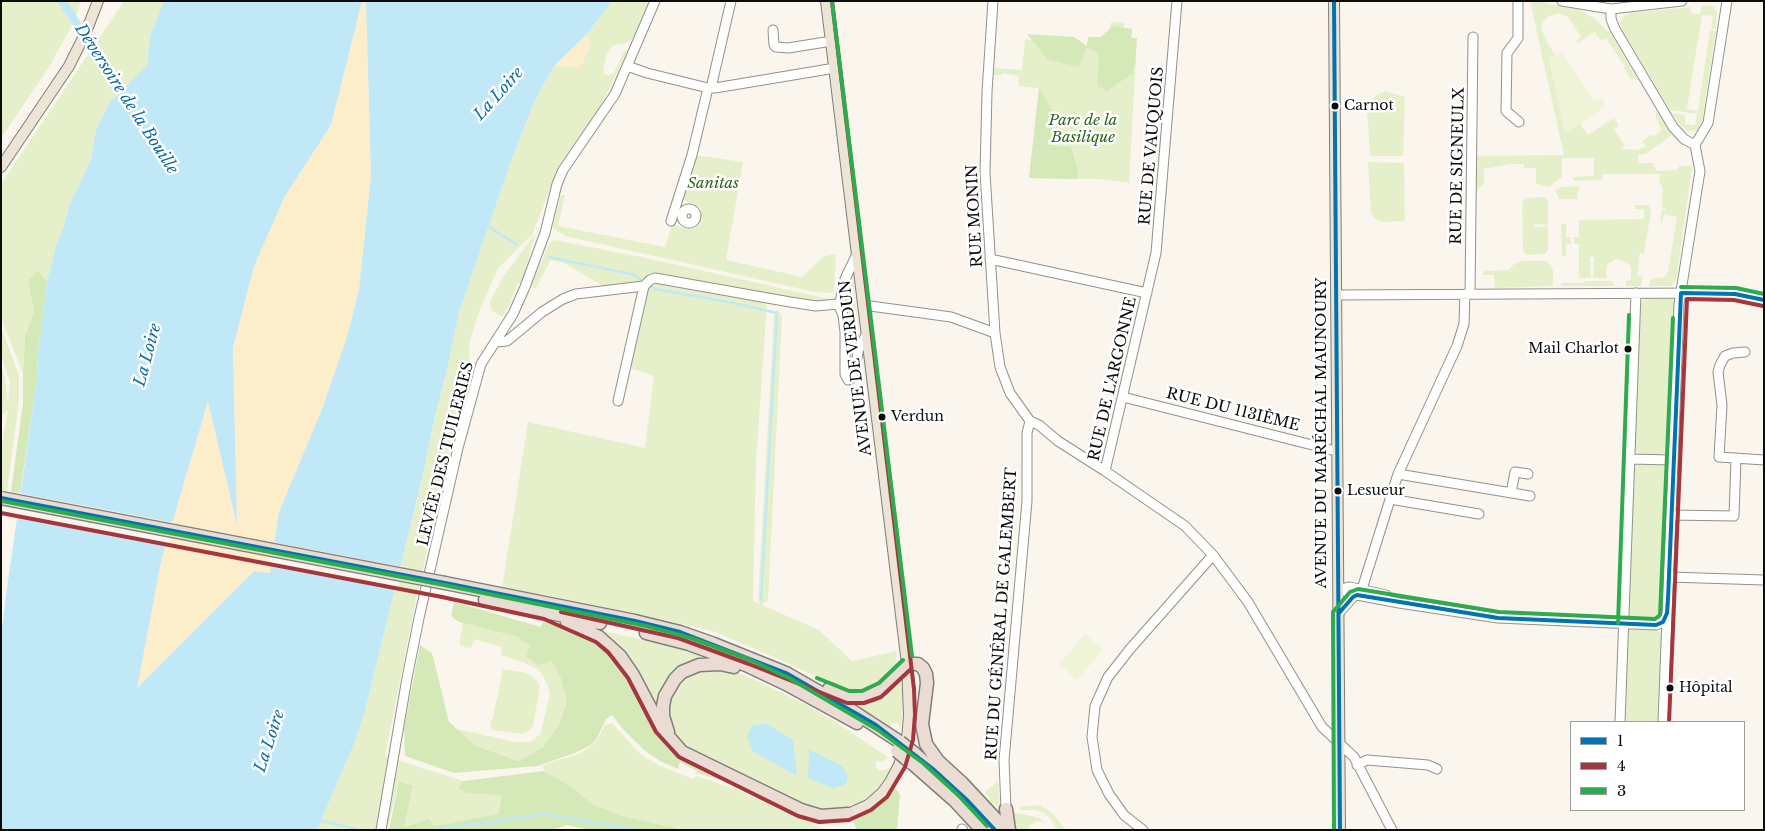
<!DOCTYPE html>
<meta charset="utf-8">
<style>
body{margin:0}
#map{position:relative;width:1765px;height:831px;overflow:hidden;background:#faf6ed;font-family:"Libre Baskerville",serif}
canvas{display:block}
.frame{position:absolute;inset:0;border:2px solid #0b0b0b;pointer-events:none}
.legend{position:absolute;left:1570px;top:721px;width:175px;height:90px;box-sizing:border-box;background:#fff;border:1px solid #9d9d9d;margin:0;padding:6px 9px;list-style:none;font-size:15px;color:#0b0b0b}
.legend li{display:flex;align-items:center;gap:10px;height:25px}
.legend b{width:25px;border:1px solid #9d9d9d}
</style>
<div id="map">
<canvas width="1765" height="831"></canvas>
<div class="frame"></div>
<ul class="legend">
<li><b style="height:6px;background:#0173b2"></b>1</li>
<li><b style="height:6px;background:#a5363d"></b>4</li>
<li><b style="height:6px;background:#2eab4e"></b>3</li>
</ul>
</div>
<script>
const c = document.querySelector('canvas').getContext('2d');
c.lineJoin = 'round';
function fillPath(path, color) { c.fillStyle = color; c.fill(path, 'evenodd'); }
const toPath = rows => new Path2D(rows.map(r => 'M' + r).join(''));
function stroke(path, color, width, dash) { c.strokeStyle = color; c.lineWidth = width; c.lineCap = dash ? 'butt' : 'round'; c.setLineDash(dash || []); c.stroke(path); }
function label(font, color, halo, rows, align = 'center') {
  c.font = font + ' "Libre Baskerville",serif'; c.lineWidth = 5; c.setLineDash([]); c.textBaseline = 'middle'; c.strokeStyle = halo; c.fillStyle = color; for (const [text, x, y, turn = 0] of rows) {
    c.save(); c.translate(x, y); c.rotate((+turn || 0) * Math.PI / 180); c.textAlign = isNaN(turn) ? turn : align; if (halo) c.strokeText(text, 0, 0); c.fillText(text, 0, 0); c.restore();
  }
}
const green = toPath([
 [1,1,81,1,75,20,48,69,1,138],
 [124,1,164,1,150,36,147,65,110,102,96,130,91,159,69,206,63,228,56,246,47,282,38,270,28,281,34,312,25,336,23,373,1,318,1,184],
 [612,1,651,1,633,39,623,44,615,45,610,48,605,59,603,73,607,75,614,73,624,51,629,49,599,109,560,164,532,235,499,267,481,306,469,344,470,361,416,599,385,756,463,781,458,789,467,793,502,794,498,814,434,826,429,820,404,827,413,787,399,781,387,830,317,830,354,744,365,711,422,478,435,416,445,378,459,313,512,158,535,100,554,66,581,67,590,45,587,34],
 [1530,1,1537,1,1580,10,1595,19,1612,36,1636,77,1631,80,1624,68,1625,67,1606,38,1601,41,1595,32,1578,43,1576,41,1581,37,1568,17,1559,13,1547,17,1542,24,1541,29,1546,40,1555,55,1549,59,1566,133,1580,123,1588,135,1614,118,1619,126,1614,130,1625,146,1621,149,1636,150,1646,146,1642,141,1651,135,1655,136,1661,130,1655,115,1657,112,1672,135,1645,154,1638,155,1638,163,1653,163,1656,171,1678,170,1679,166,1691,166,1692,168,1676,281,1671,286,1649,286,1651,279,1664,277,1668,272,1677,217,1664,214,1662,223,1660,223,1662,210,1665,211,1666,209,1662,208,1663,203,1661,203,1663,190,1662,186,1658,181,1660,179,1660,174,1603,174,1602,180,1574,181,1573,177,1594,176,1594,158,1562,158,1562,177,1549,187,1536,184,1536,168,1524,168,1524,164,1512,164,1484,169,1484,183,1476,192,1477,156,1564,155],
 [1709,5,1714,7,1717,13,1716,29,1711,28,1713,16,1702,15,1687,109,1698,111,1710,30,1716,31,1702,121,1697,130,1687,131,1681,126,1672,113,1685,115,1685,124,1695,125,1697,114,1670,110,1623,31,1620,23,1623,17,1629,13,1691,7,1690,13,1700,14,1702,6],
 [1111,22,1124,23,1124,28,1132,29,1131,38,1137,38,1129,183,1100,179,1029,178,1039,88,1018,86,1019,76,1003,73,1002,75,992,75,993,68,1022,70,1025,39,1087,47,1107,51],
 [1385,91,1405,97,1403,156,1370,156,1367,110,1370,101,1377,95],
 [695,155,743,162,726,260,802,277,824,256,836,254,834,291,829,293,815,292,565,236,553,228,553,223,561,195,565,195,558,226,665,247,672,224,687,229,694,228,700,224,702,219,700,207,681,199],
 [1368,162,1404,163,1405,221,1383,222,1377,220,1371,214],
 [1580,186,1577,193,1578,199,1559,199,1555,190,1562,187],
 [1544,197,1548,201,1548,225,1534,224,1534,227,1548,226,1548,250,1545,254,1526,255,1523,251,1522,202,1526,198],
 [1635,205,1645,205,1649,206,1651,212,1644,254,1640,253,1637,275,1642,276,1641,286,1626,286,1626,281,1630,280,1631,278,1631,267,1628,263,1619,259,1614,260,1607,265,1606,274,1607,278,1593,278,1594,257,1590,257,1591,278,1579,278,1579,244,1574,244,1574,237,1579,237,1579,220,1644,219,1644,209,1635,209],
 [1561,224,1566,224,1566,237,1571,237,1571,244,1566,244,1566,256,1562,256],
 [535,234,522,284,518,283,508,308,502,317,491,310,490,301,505,274],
 [555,240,646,258,838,301,815,303,653,274,640,283,605,287,564,263,551,260,535,289,531,287,549,243],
 [1522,261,1547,261,1553,270,1553,286,1495,288,1494,275,1483,275,1483,271,1509,270,1514,264],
 [849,278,853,278,860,340,849,374,845,307],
 [1588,281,1612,281,1615,286,1561,286,1561,283,1581,283],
 [657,282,767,302,756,463,753,601,760,604,758,599,774,316,777,309,782,316,768,600,762,605,819,630,852,661,897,651,896,662,889,675,873,687,852,691,834,685,776,658,712,631,643,615,551,596,502,588,528,422,645,448,654,376,630,368,648,289],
 [1649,297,1668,297,1673,299,1676,304,1670,449,1667,453,1660,456,1638,454,1633,446,1640,303,1644,299],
 [1,327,19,376,19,400,7,491,1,490,1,448,8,410,1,415,1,365,5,379,8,403,10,382,1,356],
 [1640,463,1661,464,1669,470,1664,610,1661,618,1654,621,1634,620,1627,615,1632,470,1635,465],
 [463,623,518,637,551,661,560,676,567,701,560,723,543,747,519,761,476,746,457,729,515,742,530,742,536,738,541,732,550,694,547,683,539,670,525,663,501,655,502,647,474,639,471,649,459,645],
 [589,628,658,643,709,657,697,660,676,670,666,682,660,696,659,715],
 [1631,629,1657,630,1663,635,1659,722,1621,722,1628,631],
 [721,668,737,672,768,686,807,705,839,724,888,757,883,761,875,762,878,771,884,770,891,767,894,762,889,774,878,789,860,802,843,808,827,809,805,805,769,786,696,753,681,742,670,725,668,700,672,690,689,672],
 [503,669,522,672,531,675,538,682,540,687,533,726,529,731,523,734,492,730,490,725,493,718],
 [901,675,903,689,901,730,898,723,892,723,890,726,848,700],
 [612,723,640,754,660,766,694,779,696,776,736,789,826,830,684,830,619,815,592,804,572,787,544,771,543,765,581,753,596,742,605,725],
 [998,781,1000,808,992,803,985,792],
 [1040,805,1053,814,1066,830,1057,830,1051,819,1044,813,1035,810,1020,810,1020,807],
 [1012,812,1040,818,1046,823,1037,821,1030,825,1029,830,1013,830]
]);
const forest = toPath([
 [1113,26,1132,29,1131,38,1137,38,1135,64,1133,73,1107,91,1097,86,1099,54,1087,47,1079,67,1048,60,1027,34,1074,37,1087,46,1088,37,1100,37],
 [1039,88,1053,112,1052,142,1057,146,1071,147,1078,170,1077,179,1029,178],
 [38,270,47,282,38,353,37,379,20,493,11,492,23,403,23,373,25,336,34,312,28,281],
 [454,602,541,627,543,621,576,629,620,659,659,734,736,784,696,773,697,771,680,762,678,769,660,761,644,750,623,729,612,715,606,719,596,740,591,745,575,753,537,766,454,773,405,756,404,729,420,645,432,653,449,722,476,746,519,761,543,747,560,723,567,701,560,676,551,661,538,665,526,657,530,646,518,637,459,622,451,616],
 [544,771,572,787,592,804,619,815,684,830,591,830,567,825,555,829,556,830,389,830,399,781,413,786,404,827,429,819,434,826,498,814,502,795,467,793,458,789,463,781],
 [894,786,900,795,897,830,857,830,854,823,854,817,879,803,886,798]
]);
const sand = toPath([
 [362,1,366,1,371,176,359,290,346,340,322,409,279,512,270,573,254,571,136,689,161,561,208,399,237,521,233,348,254,266,285,196,331,125],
 [587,34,590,45,581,67,554,66]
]);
const pitch = toPath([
 [1561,51,1594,101,1601,97,1606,106,1565,133,1549,59],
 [1085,634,1103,650,1077,680,1059,664]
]);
const water = toPath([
 [164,1,362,1,331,125,285,196,254,266,233,348,237,525,208,401,161,561,137,688,254,571,270,573,279,512,322,409,346,340,359,290,371,176,366,1,612,1,587,34,554,66,535,100,512,158,459,313,445,378,435,416,422,478,365,711,354,744,317,830,1,830,1,638,7,588,37,379,38,353,47,282,56,246,63,228,69,206,91,159,96,130,110,102,147,65,150,36],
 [766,723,793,740,797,776,752,751,747,736,752,726],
 [809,749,842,766,848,776,846,784,833,788,808,778]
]);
const pier = toPath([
 [18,493,175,523,168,546,14,517],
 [272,542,403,567,398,590,268,566]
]);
const stream = toPath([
 [486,225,516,244],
 [549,257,635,275,641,280],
 [652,287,655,289,728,302,777,313,761,600],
 [319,820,356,829],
 [435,830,544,814,638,830]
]);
const canal = toPath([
 [62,1,126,99]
]);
const minor = toPath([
 [993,1,987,92,985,173,995,333,1000,367,1010,393,1030,421],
 [1518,1,1518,38,1507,53,1506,111,1519,122],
 [1562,1,1611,9,1682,1],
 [1611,9,1611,19,1615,29,1673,127,1684,139,1695,145],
 [773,30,774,45,776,47,788,48,832,41],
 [627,66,647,73,708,88,715,88,835,68],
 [711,88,731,1],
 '682 216a7 7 0 1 1 14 0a7 7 0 1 1-14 0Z',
 [671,221,692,155,708,88],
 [990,259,1147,293],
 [1470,294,1473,37],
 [1336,295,1700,293,1735,294,1764,300],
 [838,304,843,315,845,332,845,374,848,380,852,378,859,349,866,335],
 [838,304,840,302,845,279,857,254],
 [863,305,951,317,995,333],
 [496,342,507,341,542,312,563,299,576,294,644,286,650,280,655,278,790,302,816,306,838,304],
 [1745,352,1733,353,1725,356,1720,365,1718,372,1722,405,1719,457,1764,460],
 [1123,397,1336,451],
 [618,401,644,286],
 [1030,421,1039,425,1058,441,1105,471,1185,526,1213,555,1248,602,1322,727,1354,757,1392,830],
 [1629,459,1673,460],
 [1105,471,1156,253,1177,1],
 [1398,474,1530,496],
 [1511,493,1515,472,1528,474],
 [1390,499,1479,514],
 [1671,515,1734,516,1736,458],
 [1669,577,1764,580],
 [1338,589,1357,595,1399,603,1498,618,1656,625,1663,622,1667,614],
 [1340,589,1350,587,1386,595],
 [1362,589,1398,474,1457,346,1464,324,1465,294],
 [1339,613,1353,597,1357,595],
 [1620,722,1636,293],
 [1663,722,1679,304,1700,171,1695,145,1708,123,1727,1],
 [1357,765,1367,760,1428,765,1437,769],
 [1006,809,1004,760,1027,501,1027,433,1030,421],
 [962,829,963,830],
 [381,830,407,678,419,618,458,448,481,364,513,314,525,287,545,233,557,184,563,170,615,94,655,1],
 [1143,830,1124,815,1109,794,1097,770,1092,737,1095,706,1108,677,1130,649,1213,555]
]);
const major = toPath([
 [826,1,907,664,909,715,907,740,899,765,890,782,882,793,868,805,848,814],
 [1334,1,1340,830],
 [1,167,69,66,86,32,98,1]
]);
const highway = toPath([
 [445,583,635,621,680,632,714,644,786,673,854,712,900,742],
 [485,600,600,623],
 [567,622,599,637,620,656,633,675,661,728,682,752,801,810,821,816,848,814],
 [646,633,689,644,746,665,786,684,857,723],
 [829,689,848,697,863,697,871,695,883,688,907,664,918,664,923,668,926,674,927,683,922,724,926,744,938,761,962,783,1006,830],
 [668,732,663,716,663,706,665,696,675,679,682,672,699,665,720,664,734,667],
 [914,753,968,801,995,830],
 [912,763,954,800,982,830],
 [1006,809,1009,830]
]);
const highwayBridge = toPath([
 [1,498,445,583],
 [900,742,914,753],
 [897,751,911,763]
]);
const bus1 = toPath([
 [1334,1,1340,830],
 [1,498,445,583,635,621,680,632,786,673,876,725,933,769,968,801,995,830],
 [1339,613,1353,597,1357,595,1498,618,1656,625,1663,622,1667,613,1668,599,1681,293,1735,294,1764,300]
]);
const bus2 = toPath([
 [1,513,442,597,544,619,596,642,608,652,628,678,656,732,679,757,798,816,819,822,849,820,871,810,887,797,905,767,913,740,915,715,914,689,832,1],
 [561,612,678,638,749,664,847,703,864,703,881,697,911,669],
 [1669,722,1687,299,1734,300,1763,306]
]);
const bus3 = toPath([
 [832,1,912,656],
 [1681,287,1736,288,1764,294],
 [2,501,444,585,646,626,691,638,748,659,789,678,878,730,923,763,958,795,987,826],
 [1618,623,1629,315],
 [817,678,849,691,862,691,879,683,903,660],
 [1334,830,1333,612,1350,592,1358,589,1499,612,1655,619,1660,615,1673,318]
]);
const markers = [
 [1335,106,4.5,"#0b0b0b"],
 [1628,349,4.5,"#0b0b0b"],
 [882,417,4.5,"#0b0b0b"],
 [1338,491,4.5,"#0b0b0b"],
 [1670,688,4.5,"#0b0b0b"]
];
const busNames = [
 ["Carnot",1344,106],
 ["Mail Charlot",1619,349,"right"],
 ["Verdun",891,417],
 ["Lesueur",1347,491],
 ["Hôpital",1679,688]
];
const parkNames = [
 ["Parc de la",1083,121],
 ["Basilique",1083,138],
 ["Sanitas",713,184]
];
const streetNames = [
 ["RUE DE VAUQUOIS",1152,146,-85],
 ["RUE DE SIGNEULX",1458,166,-89],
 ["RUE MONIN",975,216,-93],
 ["AVENUE DE VERDUN",856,368,-97],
 ["RUE DE L'ARGONNE",1113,379,-77],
 ["RUE DU 113IÈME",1233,410,14],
 ["AVENUE DU MARÉCHAL MAUNOURY",1322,433,-90],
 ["LEVÉE DES TUILERIES",446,454,-76],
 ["RUE DU GÉNÉRAL DE GALEMBERT",1002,614,-86]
];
const waterNames = [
 ["La Loire",499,94,-48],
 ["Déversoire de la Bouille",126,99,57],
 ["La Loire",148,355,-75],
 ["La Loire",270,741,-72]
];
fillPath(green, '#e5f0cb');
fillPath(forest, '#d5e9b8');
fillPath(sand, '#fdeecb');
fillPath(pitch, '#eef4d5');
fillPath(water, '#c1e8f7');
fillPath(pier, '#faf6ed');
stroke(stream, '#c1e8f7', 2.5);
stroke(canal, '#c1e8f7', 8);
stroke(minor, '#93918d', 11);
stroke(major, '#807e7a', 12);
stroke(highway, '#807e7a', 15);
stroke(minor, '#fefefc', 9);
stroke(major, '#ece5d6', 10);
stroke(highway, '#eadcd2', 12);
stroke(highwayBridge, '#807e7a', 15, []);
stroke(highwayBridge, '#eadcd2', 12);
stroke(bus1, '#0173b2', 4);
stroke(bus2, '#a5363d', 4);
stroke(bus3, '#2eab4e', 4);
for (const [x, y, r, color] of markers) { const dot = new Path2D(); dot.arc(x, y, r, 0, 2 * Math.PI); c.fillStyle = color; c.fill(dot); stroke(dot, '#fff', 2); }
label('14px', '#0b0b0b', '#fff', busNames, 'left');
label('italic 15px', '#2d6617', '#fff', parkNames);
label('15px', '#0b0b0b', '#fff', streetNames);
label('italic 16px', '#0c6ca5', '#fff', waterNames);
</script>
